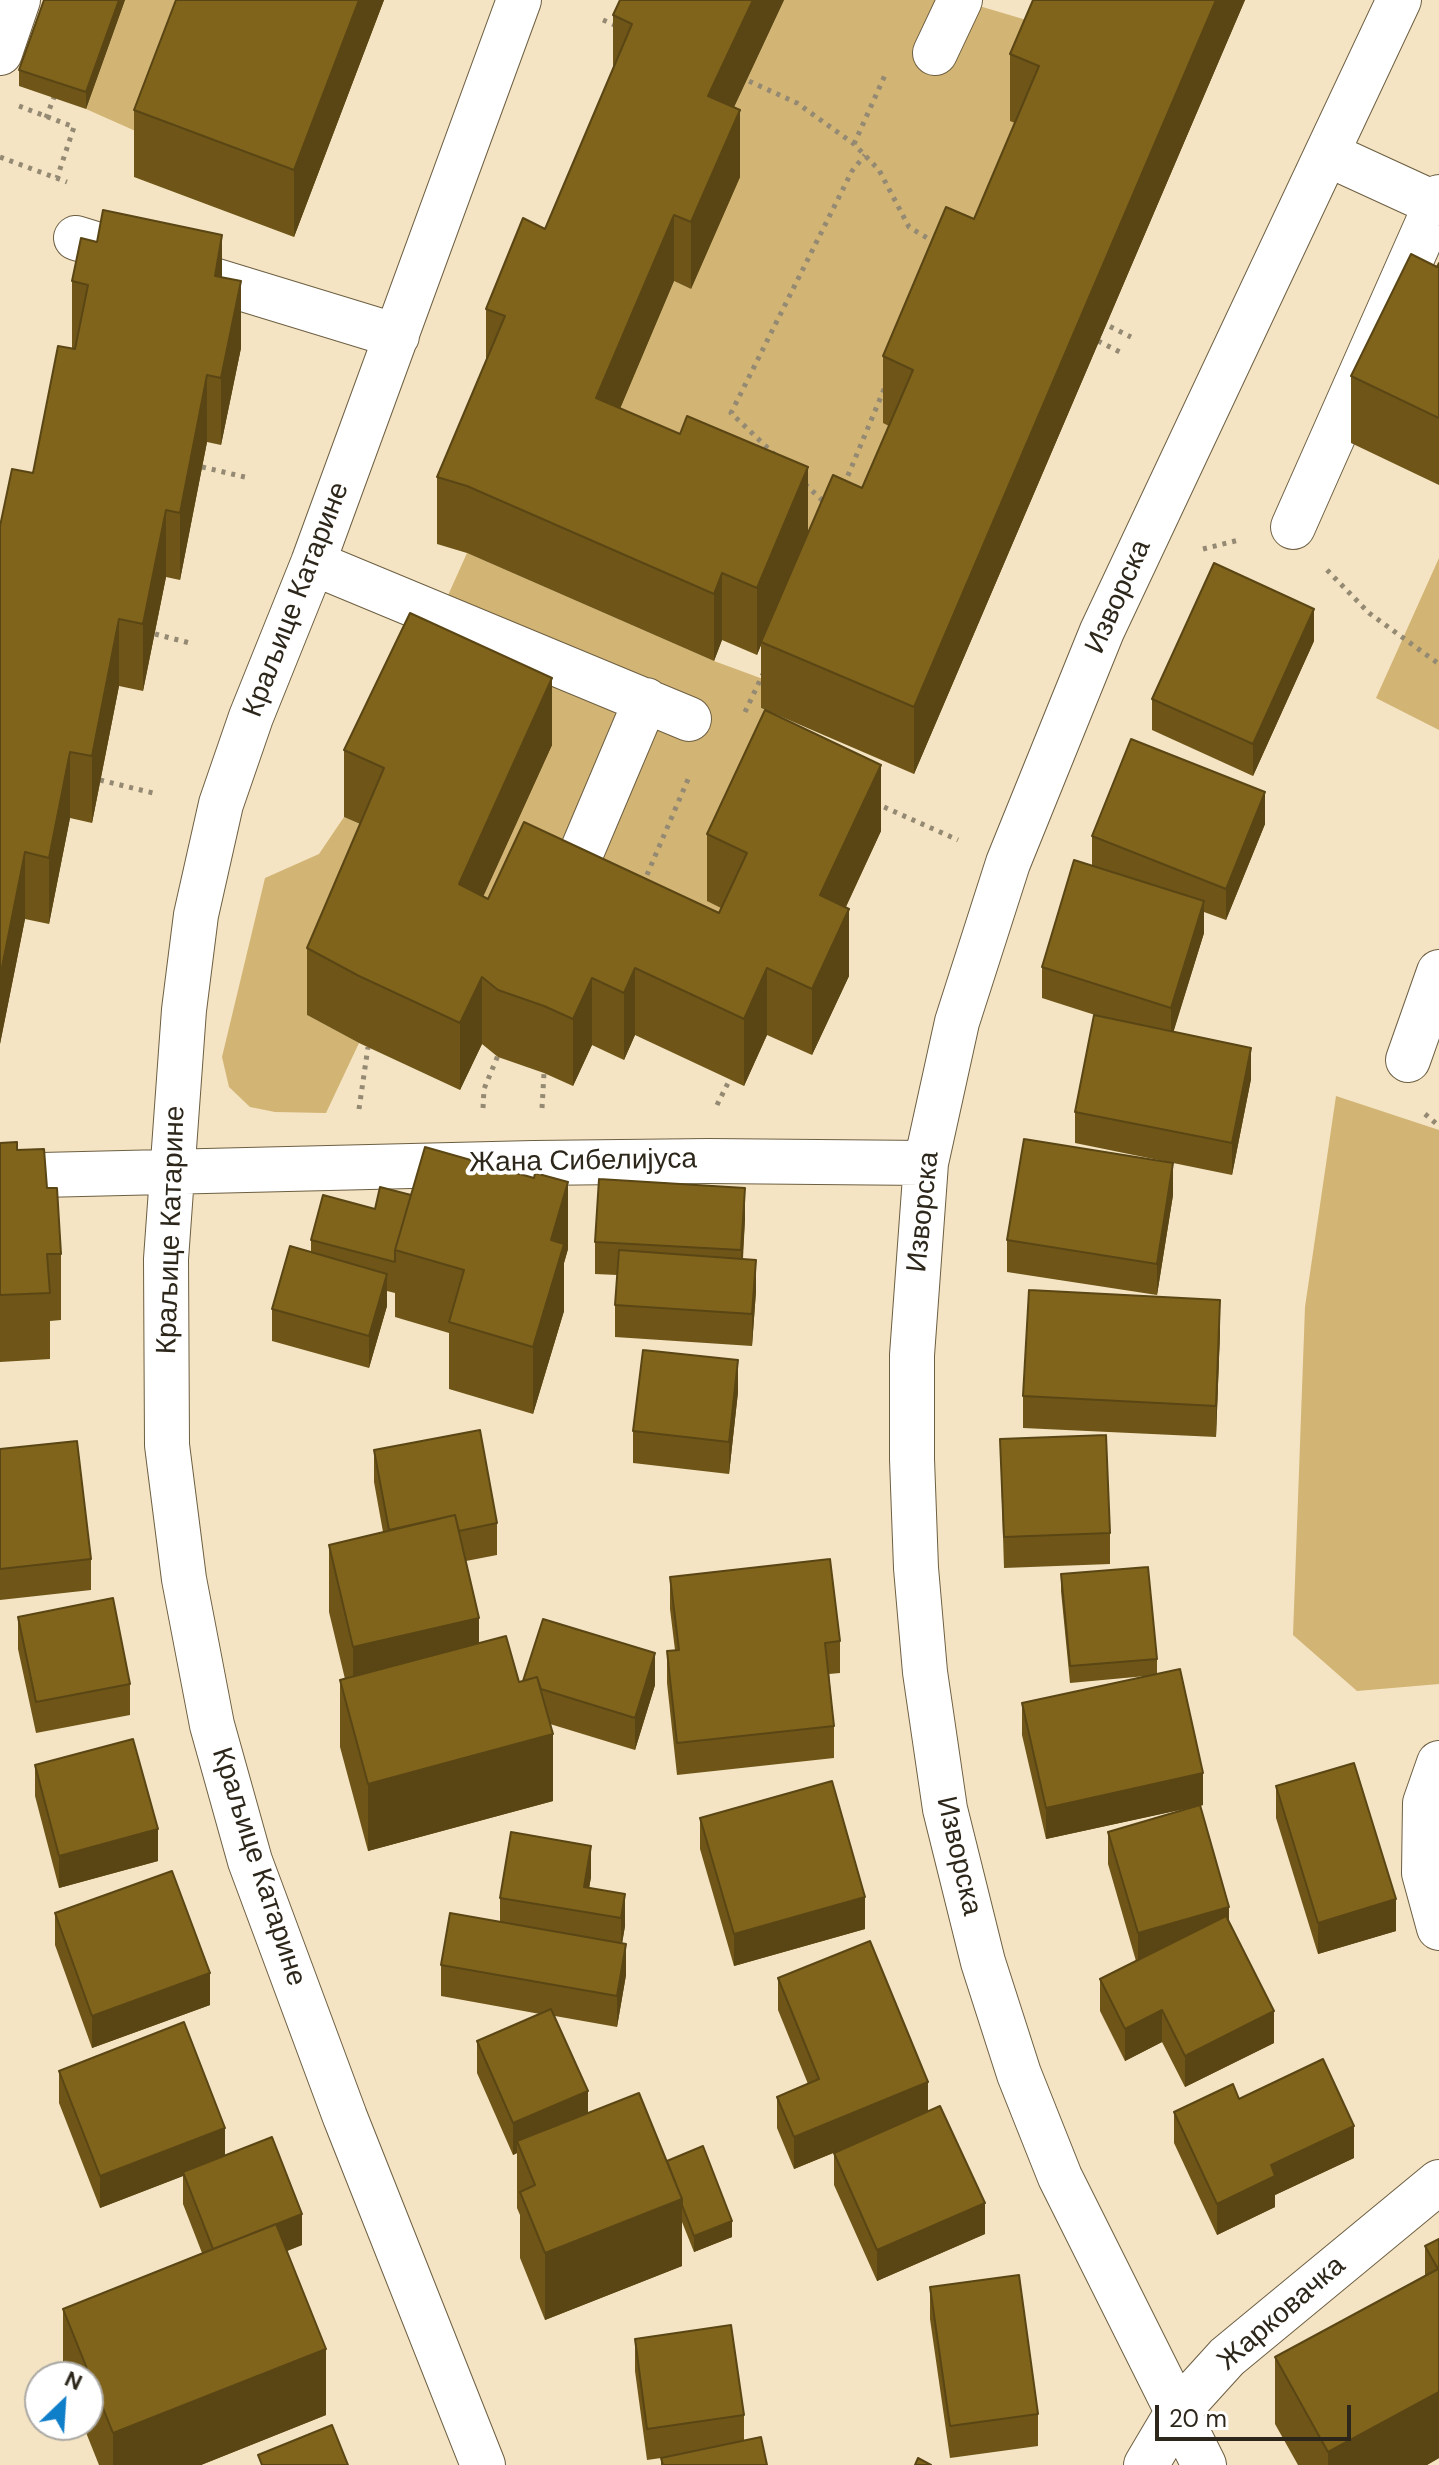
<!DOCTYPE html>
<meta charset="utf-8">
<style>
body{margin:0}
#map{position:relative;width:1439px;height:2465px;overflow:hidden;background:#f4e4c3;font-family:"DM Sans",sans-serif}
canvas{display:block}
.north{position:absolute;left:24px;top:2361px;width:80px;height:80px;box-sizing:border-box;background:#fff;border:2px solid #aba9a4;border-radius:50%;rotate:25deg;font-size:22px;font-weight:700;line-height:32px;text-align:center;color:#2d271b}
.north::after{content:'';display:block;margin:auto;width:28px;height:36px;background:#107fc9;clip-path:polygon(50% 0,100% 100%,50% 72%,0 100%)}
.scale{position:absolute;left:1155px;top:2405px;width:196px;height:36px;box-sizing:border-box;border:4px solid #2d271b;border-top:0;padding-left:10px;font-size:24px;line-height:28px;white-space:nowrap;color:#2d271b;-webkit-text-stroke:6px #fff;paint-order:stroke}
</style>
<div id="map">
<canvas width="1439" height="2465"></canvas>
<div class="north">N</div>
<div class="scale">20 m</div>
</div>
<script>
const c = document.querySelector('canvas').getContext('2d');
c.lineJoin = 'round';
function fillPath(path, color) { c.fillStyle = color; c.fill(path, 'evenodd'); }
const toPath = rows => new Path2D(rows.map(r => 'M' + r).join(''));
function stroke(path, color, width, dash) { c.strokeStyle = color; c.lineWidth = width; c.lineCap = dash ? 'butt' : 'round'; c.setLineDash(dash || []); c.stroke(path); }
function label(font, color, halo, rows, align = 'center') {
  c.font = font + ' "DM Sans",sans-serif'; c.lineWidth = 8; c.setLineDash([]); c.textBaseline = 'middle'; c.strokeStyle = halo; c.fillStyle = color; for (const [text, x, y, turn = 0] of rows) {
    c.save(); c.translate(x, y); c.rotate((+turn || 0) * Math.PI / 180); c.textAlign = isNaN(turn) ? turn : align; if (halo) c.strokeText(text, 0, 0); c.fillText(text, 0, 0); c.restore();
  }
}
const green = toPath([
 [125,0,201,0,149,137,86,109],
 [784,0,959,0,1050,27,1039,133,883,422,913,437,862,555,596,465,674,281,691,289,739,177,708,163],
 [467,553,714,661,774,683,761,708,788,721,765,777,747,920,488,965,410,680],
 [1439,558,1439,730,1376,698],
 [344,817,384,835,307,1015,359,1043,326,1113,275,1112,250,1107,229,1087,222,1057,265,878,319,854],
 [1336,1096,1439,1130,1439,1684,1357,1691,1293,1635,1305,1307]
]);
const path = toPath([
 [603,20,617,26],
 [740,77,797,103,854,144,879,170,909,227,937,244],
 [19,106,74,127,57,178],
 [46,118,56,92],
 [854,144,885,75],
 [0,157,67,182],
 [1101,322,1131,337],
 [1098,341,1124,354],
 [775,455,731,413,852,171,865,155],
 [202,467,249,478],
 [805,484,827,505],
 [844,485,885,387],
 [1203,549,1239,540],
 [1327,570,1369,613,1439,664],
 [155,634,190,643],
 [745,712,763,674],
 [100,780,153,793],
 [875,803,958,840],
 [643,884,689,777],
 [717,1105,730,1079],
 [483,1108,484,1089,499,1053],
 [542,1108,544,1073],
 [359,1109,368,1047],
 [1425,1114,1439,1126]
]);
const minor = toPath([
 [0,53,18,0],
 [935,53,960,0],
 [1327,154,1436,204,1439,197],
 [76,238,397,336],
 [1293,527,1436,204],
 [313,563,689,719],
 [577,863,646,700],
 [1408,1060,1439,972],
 [0,1176,534,1163,709,1161,926,1163],
 [1439,1763,1425,1803,1424,1873,1439,1928],
 [483,2465,345,2117,250,1861,212,1725,184,1579,167,1445,166,1259,184,1010,196,915,221,804,251,717,313,563,519,0],
 [1146,2465,1178,2411,1227,2357,1439,2182],
 [1204,2465,1060,2177,1019,2074,983,1962,945,1809,925,1672,916,1568,912,1459,912,1355,926,1163,957,1022,1008,863,1102,631,1399,0]
]);
const wall = toPath([
 [44,0,125,0,86,109,19,86,19,70],
 [176,0,384,0,294,237,134,177,134,110],
 [784,0,734,107,740,177,691,289,674,281,620,409,808,532,862,488,889,426,883,423,883,356,974,219,1015,123,1010,121,1010,54,1033,0,1245,0,914,774,761,708,761,645,757,655,722,640,714,661,467,553,437,544,437,477,486,362,486,309,545,229,613,68,613,15],
 [1439,263,1439,485,1351,443,1351,376,1437,267],
 [222,277,241,348,221,445,207,442,180,580,166,577,143,691,119,686,92,823,70,818,49,924,25,919,0,1044,0,526,33,473,75,349,72,348,72,281],
 [1314,641,1253,776,1152,730,1152,699],
 [552,745,483,896,488,899,719,913,721,908,707,901,707,834,881,831,846,907,849,976,812,1055,767,1035,744,1086,635,1035,624,1060,592,1045,573,1086,544,1073,498,1057,482,1044,460,1090,359,1043,307,1015,307,948,360,824,344,817,344,750],
 [1265,824,1226,920,1204,912,1204,933,1173,1032,1251,1079,1232,1175,1075,1143,1075,1112,1095,1015,1042,998,1042,967,1092,866,1092,836],
 [0,1143,17,1150,47,1188,61,1254,61,1320,50,1321,50,1359,0,1362],
 [1173,1195,1157,1295,1007,1272,1007,1240],
 [375,1209,568,1249,564,1263,564,1311,533,1414,449,1389,449,1333,395,1317,395,1293,387,1291,387,1306,369,1368,272,1341,272,1309,311,1252,311,1240],
 [745,1219,743,1259,756,1291,752,1346,615,1337,615,1305,617,1275,595,1274,595,1242],
 [1220,1332,1216,1437,1023,1428,1023,1396],
 [738,1392,729,1474,633,1463,633,1431],
 [1000,1439,1110,1533,1110,1564,1004,1568],
 [0,1449,91,1559,91,1590,0,1600],
 [374,1450,497,1523,497,1555,466,1561,479,1643,519,1682,655,1685,635,1750,550,1724,553,1801,368,1851,340,1747,340,1680,345,1679,329,1612,329,1545,383,1532,374,1482],
 [1061,1574,1157,1659,1157,1674,1203,1805,1200,1806,1229,1922,1274,2043,1185,2087,1162,2042,1125,2061,1100,2011,1100,1979,1136,1961,1108,1864,1108,1832,1197,1806,1046,1839,1022,1735,1022,1703,1146,1676,1070,1683,1061,1591],
 [670,1577,840,1641,840,1673,829,1674,834,1726,834,1758,677,1775,667,1683,667,1651,675,1650,670,1609],
 [18,1617,130,1684,130,1715,36,1733,18,1649],
 [35,1765,158,1861,59,1888,35,1796],
 [1276,1786,1396,1931,1318,1954,1276,1818],
 [700,1818,865,1929,734,1966,700,1849],
 [591,1877,589,1888,625,1894,625,1926,622,1943,626,1975,617,2027,555,2016,588,2113,667,2161,732,2237,694,2252,682,2222,682,2266,545,2320,520,2258,520,2215,517,2208,517,2153,513,2155,477,2073,477,2041,540,2014,441,1996,441,1965,500,1922,500,1898],
 [55,1913,210,2005,92,2048,55,1945],
 [778,1978,928,2111,985,2234,877,2281,834,2185,834,2153,848,2147,794,2169,777,2128,777,2097,808,2084,778,2010],
 [59,2071,225,2156,302,2245,287,2251,326,2415,201,2465,99,2465,83,2425,88,2425,88,2377,63,2377,63,2309,202,2253,183,2204,183,2176,100,2208,59,2103],
 [1239,2099,1354,2158,1275,2195,1275,2207,1217,2235,1174,2143,1174,2112],
 [1439,2239,1439,2458,1427,2465,1298,2465,1275,2424,1275,2357,1425,2276,1425,2246],
 [930,2287,1038,2414,1038,2446,950,2458,930,2319],
 [635,2339,744,2415,744,2441,767,2465,661,2465,661,2458,647,2460,635,2371]
]);
const shadedWall = toPath([
 [119,0,125,0,86,109,86,92],
 [359,0,384,0,294,237,294,170],
 [753,0,784,0,708,163,708,96],
 [1216,0,1245,0,914,774,914,707],
 [740,110,740,177,691,289,691,222],
 [674,215,674,281,596,465,596,398],
 [222,235,222,302,215,276],
 [241,281,241,348,221,445,221,378],
 [207,375,207,442,180,580,180,513],
 [808,467,808,534,761,642,761,645,757,655,757,588],
 [166,510,166,577,143,691,143,624],
 [722,573,722,640,714,661,714,594],
 [1314,609,1314,641,1253,776,1253,744],
 [119,619,119,686,92,823,92,756],
 [552,678,552,745,459,950,459,884],
 [70,752,70,818,49,924,49,858],
 [881,765,881,831,820,962,820,895],
 [1265,792,1265,824,1226,920,1226,889],
 [25,852,25,919,0,1044,0,977],
 [1204,901,1204,933,1171,1040,1171,1008],
 [849,909,849,976,812,1055,812,989],
 [635,968,635,1035,624,1060,624,993],
 [767,968,767,1035,744,1086,744,1019],
 [482,977,482,1044,460,1090,460,1023],
 [592,978,592,1045,573,1086,573,1019],
 [1251,1048,1251,1079,1232,1175,1232,1143],
 [1173,1163,1173,1195,1157,1295,1157,1264],
 [568,1182,568,1249,564,1263,564,1311,533,1414,533,1347,551,1240],
 [745,1188,745,1219,741,1282,741,1250],
 [756,1260,756,1291,752,1346,752,1314],
 [387,1274,387,1306,369,1368,369,1336],
 [1220,1300,1220,1332,1216,1437,1216,1406],
 [738,1360,738,1392,729,1474,729,1442],
 [479,1618,479,1685,353,1714,353,1647],
 [655,1653,655,1685,635,1750,635,1718],
 [553,1734,553,1801,368,1851,368,1784],
 [1203,1773,1203,1805,1046,1839,1046,1808],
 [158,1829,158,1861,59,1888,59,1856],
 [591,1846,591,1877,585,1912,584,1887],
 [625,1894,625,1926,621,1950,621,1918],
 [865,1897,865,1929,734,1966,734,1934],
 [1396,1899,1396,1931,1318,1954,1318,1923],
 [1229,1907,1229,1939,1138,1965,1138,1933],
 [626,1944,626,1975,617,2027,617,1996],
 [210,1973,210,2005,92,2048,92,2016],
 [1162,2010,1162,2042,1125,2061,1125,2029],
 [1274,2011,1274,2043,1185,2087,1185,2056],
 [928,2082,928,2114,794,2169,794,2137],
 [588,2091,588,2122,517,2141,517,2153,513,2155,513,2123],
 [1354,2126,1354,2158,1275,2195,1275,2207,1217,2235,1217,2204,1271,2165],
 [225,2128,225,2159,183,2172,183,2176,100,2208,100,2176],
 [682,2199,682,2266,545,2320,545,2253],
 [985,2203,985,2234,877,2281,877,2250],
 [302,2214,302,2245,213,2280,213,2249],
 [732,2221,732,2237,694,2252,694,2236],
 [326,2349,326,2415,201,2465,113,2465,113,2433],
 [1439,2392,1439,2458,1427,2465,1328,2465,1328,2452]
]);
const building = toPath([
 [44,0,119,0,86,92,19,70,44,0],
 [176,0,359,0,294,170,134,110,176,0],
 [620,0,753,0,708,96,740,110,691,222,674,215,596,398,680,434,687,416,808,467,757,588,722,573,714,594,467,486,437,477,505,316,486,309,523,218,545,229,632,24,613,15,620,0],
 [1033,0,1216,0,914,707,761,642,833,475,862,488,913,370,883,356,946,207,974,219,1039,66,1010,54,1033,0],
 [103,210,222,235,215,276,241,281,221,378,207,375,180,513,166,510,143,624,119,619,92,756,70,752,49,858,25,852,0,977,0,526,12,469,33,473,58,346,75,349,88,285,72,281,81,238,97,242,103,210],
 [1411,254,1437,267,1439,263,1439,418,1351,376,1411,254],
 [1214,563,1314,609,1253,744,1152,699,1214,563],
 [410,613,552,678,459,884,488,899,524,822,719,913,747,853,707,834,765,710,881,765,820,895,849,909,812,989,767,968,744,1019,635,968,624,993,592,978,573,1019,544,1006,498,990,482,977,460,1023,359,976,307,948,384,768,344,750,410,613],
 [1131,739,1265,792,1226,889,1092,836,1131,739],
 [1074,860,1204,901,1171,1008,1042,967,1074,860],
 [1094,1015,1251,1048,1232,1143,1075,1112,1094,1015],
 [1024,1139,1173,1163,1157,1264,1007,1240,1024,1139],
 [17,1142,17,1150,44,1149,47,1188,57,1188,61,1254,47,1254,50,1293,0,1295,0,1143,17,1142],
 [425,1147,534,1178,535,1173,568,1182,551,1240,564,1244,533,1347,449,1322,464,1270,395,1250,425,1147],
 [599,1179,745,1188,741,1250,595,1242,599,1179],
 [380,1187,411,1195,395,1250,395,1262,311,1240,323,1195,375,1209,380,1187],
 [290,1246,387,1274,369,1336,272,1309,290,1246],
 [619,1250,756,1260,752,1314,615,1305,619,1250],
 [1029,1290,1220,1300,1216,1406,1023,1396,1029,1290],
 [643,1350,738,1360,729,1442,633,1431,643,1350],
 [480,1430,497,1523,459,1531,455,1515,389,1530,374,1450,480,1430],
 [1106,1435,1110,1533,1004,1537,1000,1439,1106,1435],
 [77,1441,91,1559,0,1569,0,1449,77,1441],
 [455,1515,479,1618,353,1647,329,1545,455,1515],
 [830,1559,840,1641,825,1643,834,1726,677,1743,667,1651,679,1650,670,1577,830,1559],
 [1148,1567,1157,1659,1070,1666,1061,1574,1148,1567],
 [113,1598,130,1684,36,1702,18,1617,113,1598],
 [543,1619,655,1653,635,1718,541,1689,537,1677,523,1681,543,1619],
 [506,1636,519,1682,537,1677,553,1734,368,1784,340,1680,506,1636],
 [1180,1669,1203,1773,1046,1808,1022,1703,1180,1669],
 [133,1739,158,1829,59,1856,35,1765,133,1739],
 [1354,1763,1396,1899,1318,1923,1276,1786,1354,1763],
 [832,1781,865,1897,734,1934,700,1818,832,1781],
 [1200,1805,1229,1907,1138,1933,1108,1832,1200,1805],
 [511,1832,591,1846,584,1887,625,1894,621,1918,500,1898,511,1832],
 [172,1871,210,1973,92,2016,55,1913,172,1871],
 [450,1913,626,1944,617,1996,441,1965,450,1913],
 [1226,1916,1274,2011,1185,2056,1162,2010,1125,2029,1100,1979,1226,1916],
 [870,1941,928,2082,794,2137,777,2097,819,2079,778,1978,870,1941],
 [551,2009,588,2091,513,2123,477,2041,551,2009],
 [184,2022,225,2128,100,2176,59,2071,184,2022],
 [1323,2059,1354,2126,1271,2165,1275,2176,1217,2204,1174,2112,1233,2084,1239,2099,1323,2059],
 [639,2093,682,2199,545,2253,520,2192,535,2185,517,2141,639,2093],
 [940,2106,985,2203,877,2250,834,2153,940,2106],
 [272,2137,302,2214,213,2249,183,2172,272,2137],
 [703,2146,732,2221,694,2236,682,2205,682,2199,667,2161,703,2146],
 [276,2224,326,2349,113,2433,63,2309,276,2224],
 [1439,2239,1439,2392,1328,2452,1275,2357,1438,2269,1425,2246,1439,2239],
 [1019,2275,1038,2414,950,2426,930,2287,1019,2275],
 [731,2325,744,2415,647,2429,635,2339,731,2325],
 [332,2425,348,2465,262,2465,258,2455,332,2425],
 [761,2437,767,2465,663,2465,661,2458,761,2437],
 [918,2458,931,2465,915,2465,918,2458]
]);
const streetNames = [
 ["Изворска",1119,597,-66],
 ["Краљице Катарине",297,600,-69],
 ["Жана Сибелијуса",583,1162,-1],
 ["Изворска",924,1212,-84],
 ["Краљице Катарине",172,1230,-88],
 ["Изворска",958,1856,77],
 ["Краљице Катарине",258,1867,72],
 ["Жарковачка",1282,2314,-41]
];
fillPath(green, '#d2b474');
stroke(minor, '#6d5f42', 46);
stroke(path, '#948972', 5, [4, 6]);
stroke(minor, '#fff', 44);
fillPath(wall, '#6f5618');
fillPath(shadedWall, '#5a4614');
fillPath(building, '#81641c');
stroke(building, '#5a4614', 2);
label('28px', '#2d271b', '#fff', streetNames);
</script>
